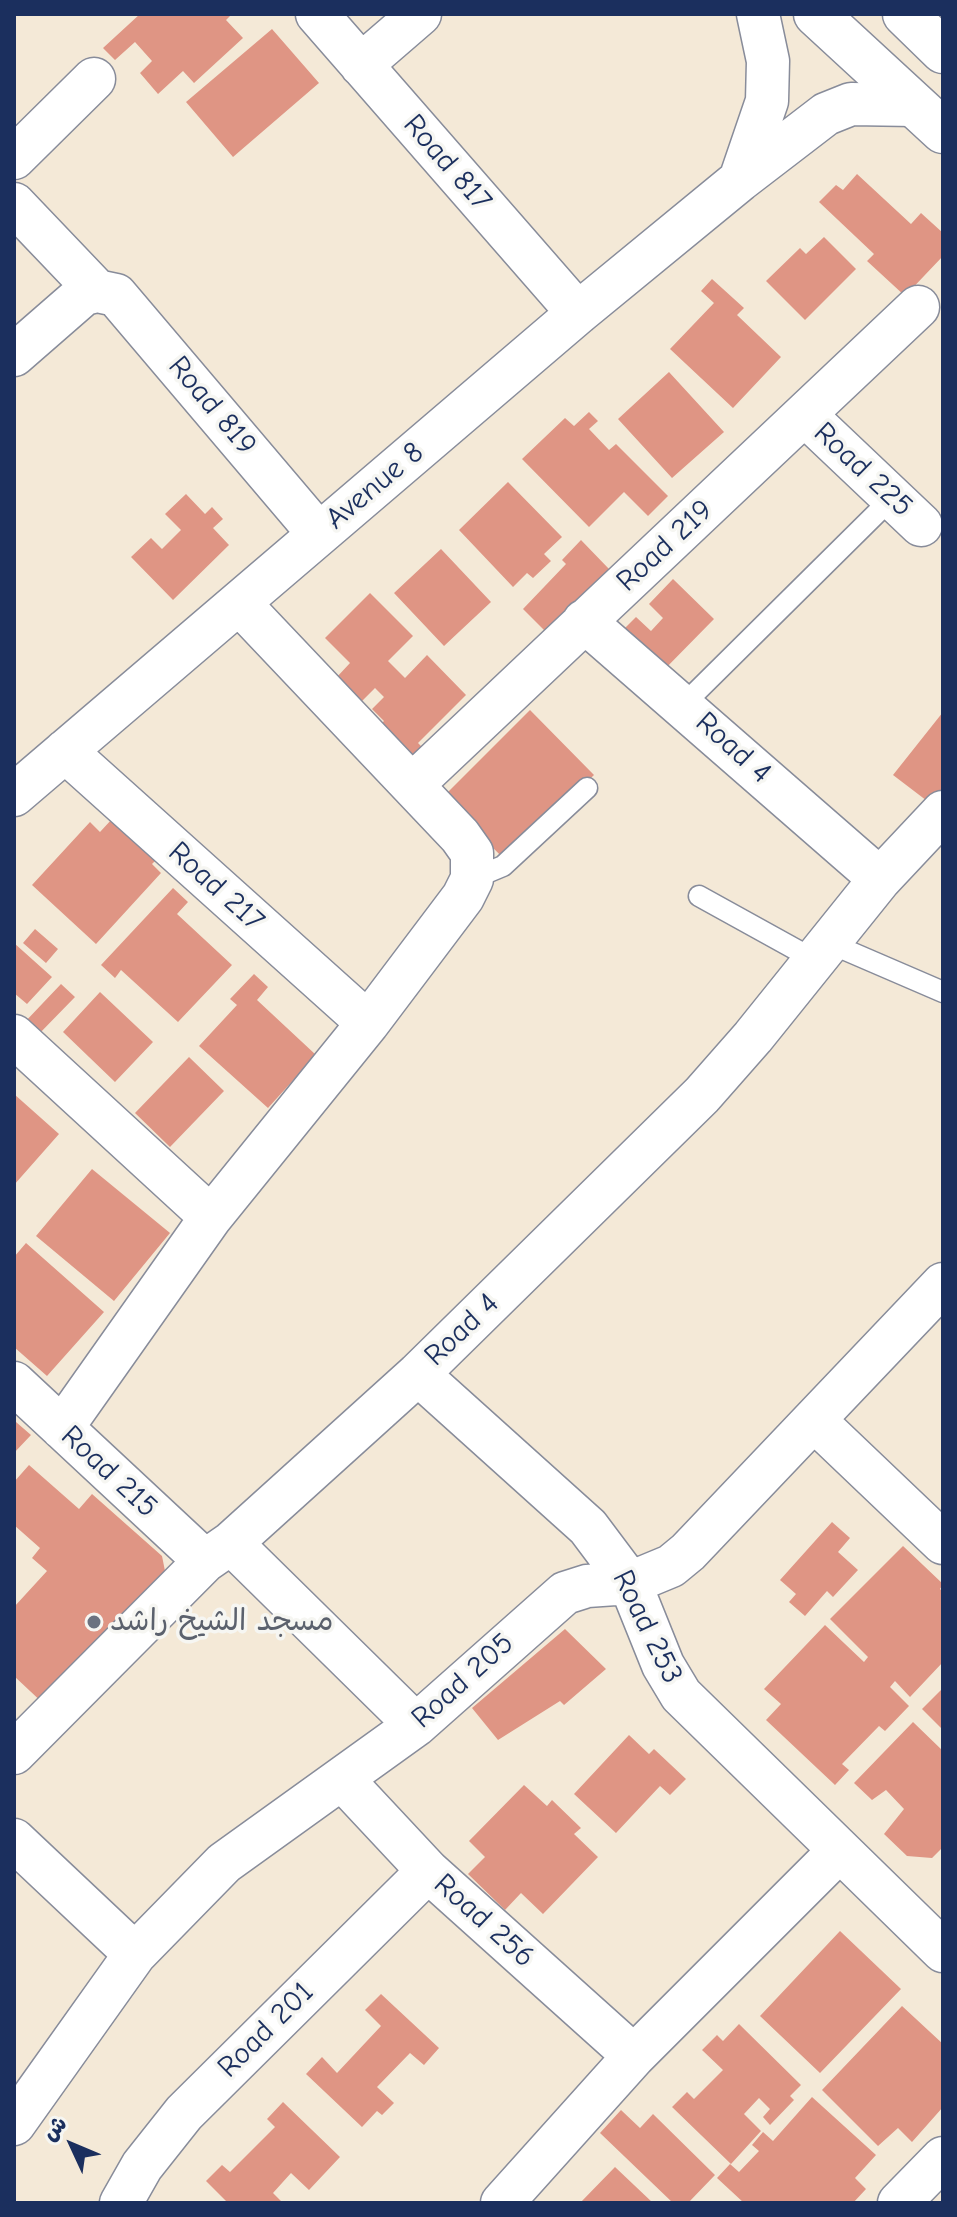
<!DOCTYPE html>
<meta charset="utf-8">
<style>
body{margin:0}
#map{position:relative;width:957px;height:2217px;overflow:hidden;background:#f4e9d7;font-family:"Comic Neue","Playpen Sans Arabic",sans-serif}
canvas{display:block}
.frame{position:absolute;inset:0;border:16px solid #1b2f5e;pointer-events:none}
.north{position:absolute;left:32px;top:2105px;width:80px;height:80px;-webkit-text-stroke:6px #f6f6f2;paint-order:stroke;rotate:314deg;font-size:22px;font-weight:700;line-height:32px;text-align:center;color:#1b2f5e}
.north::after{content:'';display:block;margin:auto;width:28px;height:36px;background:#1b2f5e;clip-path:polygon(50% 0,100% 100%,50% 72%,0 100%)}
</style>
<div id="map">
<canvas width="957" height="2217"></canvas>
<div class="frame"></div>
<div class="north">ش</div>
</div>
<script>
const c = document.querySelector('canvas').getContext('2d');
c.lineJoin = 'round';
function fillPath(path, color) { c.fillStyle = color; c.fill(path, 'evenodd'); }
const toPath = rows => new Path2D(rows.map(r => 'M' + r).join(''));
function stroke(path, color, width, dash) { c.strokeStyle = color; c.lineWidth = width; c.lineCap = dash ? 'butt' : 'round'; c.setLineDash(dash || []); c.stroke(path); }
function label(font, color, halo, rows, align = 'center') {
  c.font = font + ' "Comic Neue","Playpen Sans Arabic",sans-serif'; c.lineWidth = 7; c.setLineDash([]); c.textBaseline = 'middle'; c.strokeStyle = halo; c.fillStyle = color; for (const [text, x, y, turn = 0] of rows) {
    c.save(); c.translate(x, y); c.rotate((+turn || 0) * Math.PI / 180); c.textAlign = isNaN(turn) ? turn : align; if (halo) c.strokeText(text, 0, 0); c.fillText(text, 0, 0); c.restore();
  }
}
const building = toPath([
 [140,14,232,14,226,20,243,38,194,83,183,71,158,94,140,73,152,61,135,42,115,60,103,48],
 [272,29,319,83,233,157,186,102],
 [857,174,911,224,921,213,943,233,943,256,905,296,867,261,874,254,819,202,836,185,843,190],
 [824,237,856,269,805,320,766,281,800,248,806,254],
 [712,279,744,308,737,315,781,357,733,408,670,349,714,303,701,291],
 [669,372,724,432,672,478,618,419],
 [589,412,598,421,589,429,609,450,616,444,668,496,648,516,624,492,589,527,522,459,565,418,574,426],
 [508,482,562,537,544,554,551,561,533,578,527,573,513,587,459,530],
 [186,494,205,514,212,507,223,519,213,528,229,545,173,600,131,557,151,538,162,549,181,530,165,514],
 [581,540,609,569,546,632,523,609,566,564,562,560],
 [441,549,491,602,444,646,394,593],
 [673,579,714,619,658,676,617,636,636,617,651,631,663,618,649,604],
 [370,593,413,636,388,661,405,678,427,655,466,695,418,743,423,748,412,759,379,726,384,721,372,709,384,697,375,688,360,703,336,678,350,663,325,638],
 [530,710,594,775,506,861,443,797],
 [943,712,943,796,935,807,893,775],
 [112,819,156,860,152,864,161,873,96,944,32,885,90,822,100,832],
 [173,888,188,902,177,914,232,965,178,1022,121,970,115,978,101,965],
 [35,929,58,949,46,963,23,943],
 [14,943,52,977,27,1004,14,993],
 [254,974,268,987,257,1000,316,1055,268,1108,199,1046,237,1005,230,999],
 [61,984,75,997,36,1037,23,1024],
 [100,992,153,1042,115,1082,63,1032],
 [189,1057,224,1091,170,1147,135,1113],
 [14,1094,59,1134,14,1185],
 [92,1169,170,1233,114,1301,36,1236],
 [26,1243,104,1312,47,1376,14,1347,14,1257],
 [16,1422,31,1435,14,1453,14,1424],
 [29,1465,79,1509,92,1494,162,1556,165,1571,46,1706,14,1676,14,1607,47,1571,32,1558,40,1548,14,1525,14,1482],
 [832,1522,850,1538,838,1552,858,1570,833,1597,827,1591,805,1616,789,1602,796,1594,780,1580],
 [903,1546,943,1584,940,1589,943,1592,943,1662,910,1697,895,1681,890,1687,909,1706,885,1731,879,1726,842,1764,849,1770,835,1785,766,1720,781,1704,764,1689,825,1625,864,1662,868,1657,830,1619],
 [565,1629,606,1669,564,1705,560,1701,498,1740,472,1708],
 [943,1688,943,1730,922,1709],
 [913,1722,943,1751,943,1847,932,1858,907,1856,884,1834,904,1809,886,1790,872,1800,854,1783],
 [629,1735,649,1754,654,1749,686,1779,670,1795,660,1786,616,1833,574,1794],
 [524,1785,547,1806,552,1800,581,1828,574,1834,598,1857,543,1914,521,1893,505,1910,468,1874,485,1857,469,1841],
 [840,1931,901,1989,820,2073,760,2016],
 [381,1994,439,2048,424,2065,410,2053,377,2087,394,2103,382,2115,377,2111,362,2127,306,2074,322,2057,337,2073,381,2026,365,2010],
 [902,2006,943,2044,943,2107,912,2142,898,2128,878,2146,822,2090],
 [739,2024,801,2085,790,2096,794,2100,770,2125,763,2117,770,2109,759,2098,744,2114,761,2131,731,2164,672,2107,687,2092,694,2099,723,2070,702,2050,717,2035,723,2041],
 [812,2097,876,2155,855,2178,866,2189,853,2203,744,2203,717,2178,730,2164,739,2172,759,2151,752,2145,763,2132,773,2141],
 [283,2102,340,2157,309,2190,291,2173,273,2193,283,2203,228,2203,206,2181,222,2165,230,2172,275,2127,267,2119],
 [621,2110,640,2128,653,2114,715,2175,688,2203,673,2203,600,2133],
 [615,2167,653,2203,580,2203]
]);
const service = toPath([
 [684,704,891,499],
 [472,879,503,866,587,788],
 [699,896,813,959],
 [827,942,943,992]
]);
const minor = toPath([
 [317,14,578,313],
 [361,65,420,14],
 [14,158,94,79],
 [740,180,767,101,768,61,758,14],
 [14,204,97,291],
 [14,355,84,294,97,291,116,295,318,533],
 [806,416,921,525],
 [584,621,880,879],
 [65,751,368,1023],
 [412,785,918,307],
 [14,795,578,313,740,180,826,114,851,104,915,105],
 [14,1036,211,1217],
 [418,1374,588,1527,630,1583,663,1665,681,1695,943,1951],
 [14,1383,205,1561],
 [815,1421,943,1543],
 [62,1428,211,1217,368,1023,463,897,472,879,472,853,460,836,239,603],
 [231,1543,416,1725],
 [14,1753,205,1561,231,1543,418,1374,702,1095,753,1037,880,879,943,812],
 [342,1779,428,1871,634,2056],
 [14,1840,135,1954],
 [14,2124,135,1954,224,1863,416,1725,565,1593,587,1586,630,1583,671,1566,688,1552,943,1284],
 [121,2203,142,2166,184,2113,428,1871],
 [502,2203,634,2056,839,1851],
 [899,2203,943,2158]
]);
const secondary = toPath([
 [816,14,943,131],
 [905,14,943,51]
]);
const markers = [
 [94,1622,8,"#6b7280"]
];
const streetNames = [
 ["Road 817",447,163,49],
 ["Road 819",212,406,50],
 ["Road 225",863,470,43],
 ["Avenue 8",375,486,-40],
 ["Road 219",665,546,-43],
 ["Road 4",733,748,42],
 ["Road 217",216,887,42],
 ["Road 4",462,1330,-44],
 ["Road 215",109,1472,43],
 ["Road 253",647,1627,64],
 ["Road 205",463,1681,-42],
 ["Road 256",484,1921,42],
 ["Road 201",266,2030,-45]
];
const worshipNames = [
 ["مسجد الشيخ راشد",110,1622]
];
fillPath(building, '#df9584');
stroke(service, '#888c9a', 23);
stroke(minor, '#888c9a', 45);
stroke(secondary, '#888c9a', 47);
stroke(service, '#fff', 20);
stroke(minor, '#fff', 42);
stroke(secondary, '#fff', 44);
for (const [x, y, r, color] of markers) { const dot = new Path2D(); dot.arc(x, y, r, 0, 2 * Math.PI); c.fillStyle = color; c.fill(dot); stroke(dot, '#f6f6f2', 3); }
label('30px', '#1b2f5e', '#f6f6f2', streetNames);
label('30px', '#5b616d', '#f6f6f2', worshipNames, 'left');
</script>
